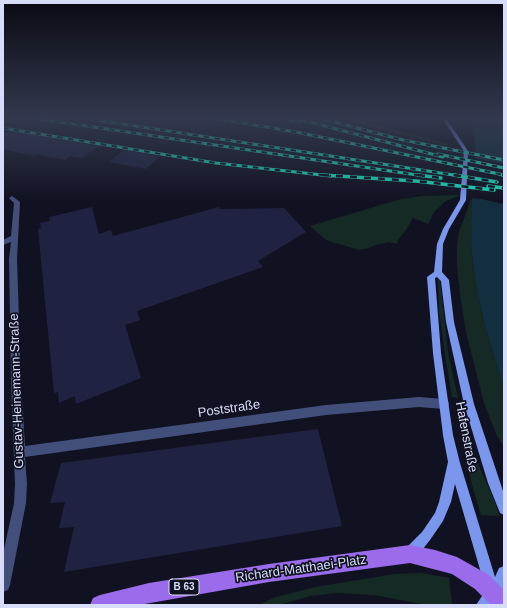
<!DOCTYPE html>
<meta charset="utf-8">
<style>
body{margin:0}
#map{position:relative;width:507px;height:608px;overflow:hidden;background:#111221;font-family:Arial,sans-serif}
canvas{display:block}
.frame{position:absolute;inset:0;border:4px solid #d7dcf9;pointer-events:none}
</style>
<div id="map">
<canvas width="507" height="608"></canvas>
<div class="frame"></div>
</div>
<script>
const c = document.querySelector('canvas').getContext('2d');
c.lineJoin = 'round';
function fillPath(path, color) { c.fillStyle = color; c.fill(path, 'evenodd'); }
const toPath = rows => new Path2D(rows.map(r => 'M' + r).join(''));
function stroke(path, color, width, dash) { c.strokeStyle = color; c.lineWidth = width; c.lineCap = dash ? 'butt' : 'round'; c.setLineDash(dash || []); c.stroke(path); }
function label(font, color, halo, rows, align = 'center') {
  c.font = font + ' Arial,sans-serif'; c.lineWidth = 3.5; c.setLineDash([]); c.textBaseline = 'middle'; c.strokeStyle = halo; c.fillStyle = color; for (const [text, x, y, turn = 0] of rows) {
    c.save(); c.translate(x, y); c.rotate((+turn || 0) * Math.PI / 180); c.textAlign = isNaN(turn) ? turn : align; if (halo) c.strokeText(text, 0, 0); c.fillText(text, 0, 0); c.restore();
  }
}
const green = toPath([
 [334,118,350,118,448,144,449,146],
 [460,195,446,201,434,212,428,224,413,218,406,230,398,240,397,244,389,242,376,245,365,249,359,250,326,240,310,226,401,199,423,196],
 [470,200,472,200,473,205,471,246,475,281,484,323,504,389,504,447,497,436,484,403,466,332,460,294,457,267,457,244,459,231,467,211],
 [438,278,440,279,448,353,458,398,452,397,446,361,439,311],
 [459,427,463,427,467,430,476,459,495,502,499,516,481,515,472,485],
 [421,573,449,578,452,605,426,605,374,595,336,593,310,596,279,605,258,605,276,597,315,587,395,574]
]);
const water = toPath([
 [472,118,502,118,504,121,504,389,484,323,475,281,471,246,472,200,476,153]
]);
const pier = toPath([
 [474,158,504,164,504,204,481,199,471,198,470,200]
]);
const building = toPath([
 [10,131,15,132,18,131,38,134,35,135,98,146,82,158,70,156,65,160,36,154,35,156,6,150,8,149,3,148,3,132,7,133],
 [124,150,160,156,146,169,109,162],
 [92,207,99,234,111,230,113,236,219,207,221,209,284,208,306,232,258,261,263,267,137,311,140,320,125,325,141,378,76,404,75,396,59,403,58,392,54,393,38,229,41,228,40,223,50,221,49,217],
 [318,429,342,526,64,572,74,527,59,528,65,502,50,503,61,463]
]);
const minor = toPath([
 [12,196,20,202,17,259,21,382,25,446,326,405,419,397,444,399,448,401,449,404,448,407,444,409,419,407,326,415,25,457,27,484,26,503,10,585,8,590,3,592,3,554,14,503,15,484,11,382,9,259,11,242,3,245,3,240,11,236,14,203,9,198,12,196]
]);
const secondary = toPath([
 [442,118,446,118,468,151,466,200,449,229,443,244,442,272,449,280,454,322,474,404,504,494,504,515,500,513,488,483,464,404,446,322,441,281,437,277,435,278,441,353,453,435,460,463,495,577,499,568,504,566,504,588,500,593,504,605,476,605,486,590,455,484,451,502,443,521,430,540,415,559,410,561,405,559,403,554,405,549,422,532,435,513,439,502,448,462,443,435,433,353,427,277,434,272,437,244,443,229,460,200,464,151,442,118]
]);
const primary = toPath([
 [410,545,435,550,457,557,489,575,504,590,504,605,491,605,475,589,452,574,410,563,269,582,139,605,90,605,93,598,100,595,149,583,269,564,410,545]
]);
const railFar1 = toPath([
 [33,118,424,176],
 [84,118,460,176],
 [215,118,301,133,504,175],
 [284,118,299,122],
 [295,118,443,157],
 [319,118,403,140,504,160],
 [3,128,216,163,331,176],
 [438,154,504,168]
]);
const rail = toPath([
 [322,175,416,181,494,190],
 [418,175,441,178],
 [454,175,497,182],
 [502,175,504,175],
 [488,186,504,188]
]);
const shields = [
 [184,587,30]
];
const shieldNames = [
 ["B 63",184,587]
];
const nearStreetnames = [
 ["Gustav-Heinemann-Straße",17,391,-92],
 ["Poststraße",229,409,-8],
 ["Hafenstraße",466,437,79],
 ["Richard-Matthaei-Platz",301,569,-8]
];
fillPath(green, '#152a24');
fillPath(water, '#122e3f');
fillPath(pier, '#111221');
fillPath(building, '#1f2240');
fillPath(minor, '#424f7a');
fillPath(secondary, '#7a96ed');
fillPath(primary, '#9a6ceb');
stroke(railFar1, '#1fddbd', 3);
stroke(rail, '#1fddbd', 3.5);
stroke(railFar1, '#111221', 2, [5.5]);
stroke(rail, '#111221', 2.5, [7]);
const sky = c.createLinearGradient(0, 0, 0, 203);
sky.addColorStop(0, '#090a12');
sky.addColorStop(0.58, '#32394e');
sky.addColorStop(1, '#32394e00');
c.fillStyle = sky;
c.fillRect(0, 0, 507, 203);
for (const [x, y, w] of shields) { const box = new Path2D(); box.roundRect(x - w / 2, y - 8, w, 16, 3); c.fillStyle = '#111221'; c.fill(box); stroke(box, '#d7dcf9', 1); }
label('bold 10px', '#d7dcf9', null, shieldNames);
label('13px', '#d7dcf9', '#111221', nearStreetnames);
</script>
